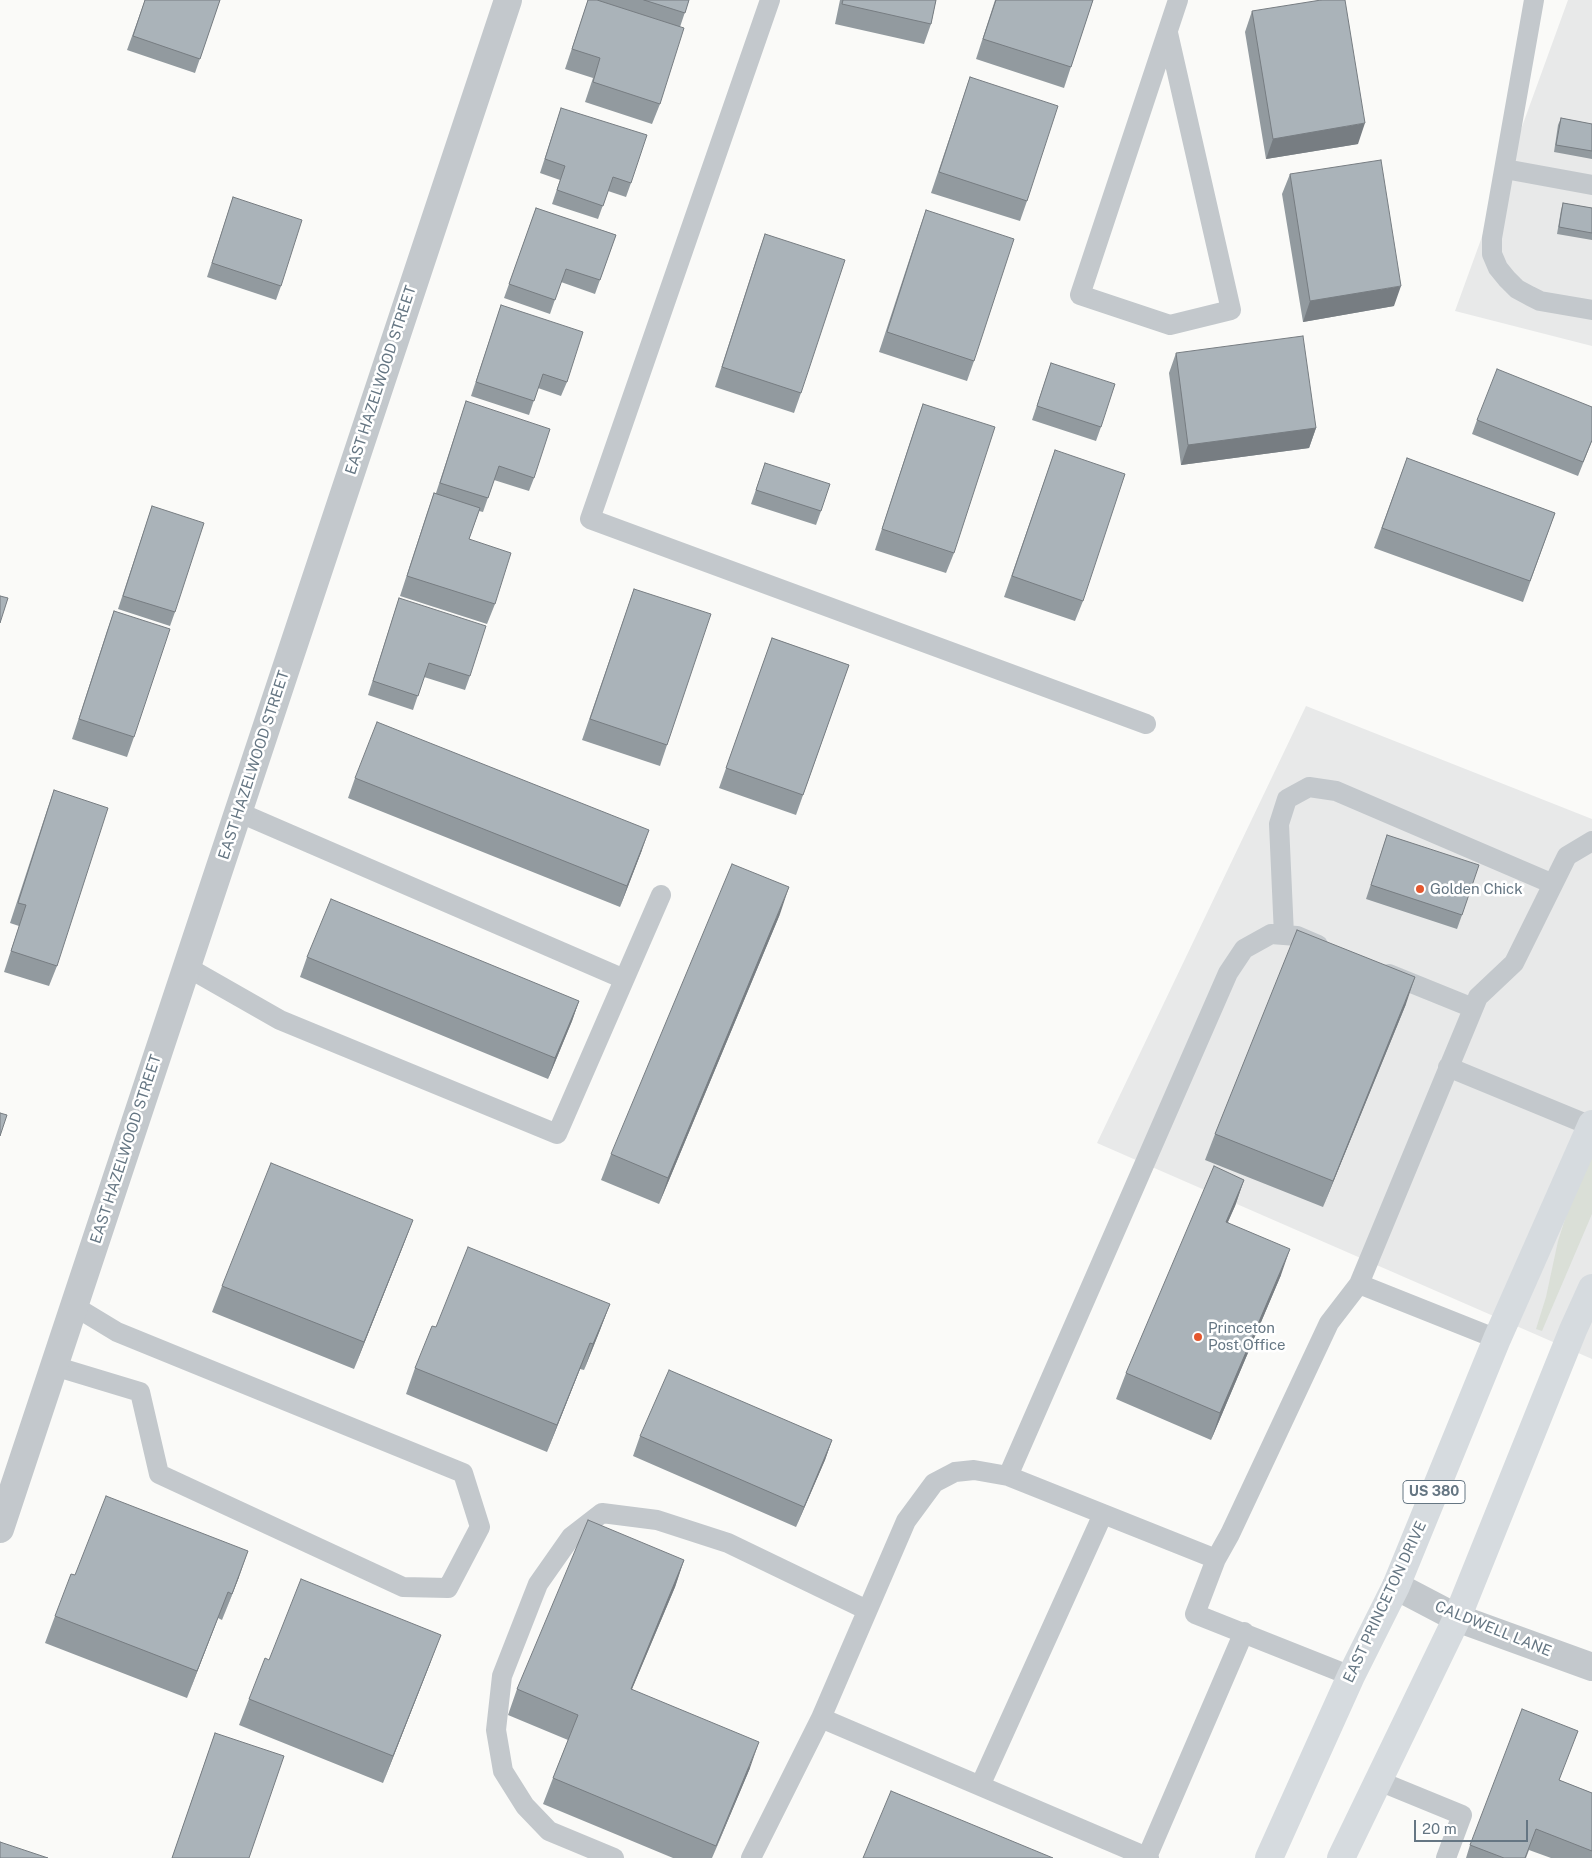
<!DOCTYPE html>
<style>
body{margin:0}
#map{position:relative;width:1592px;height:1858px;overflow:hidden;background:#fafaf8;font-family:"Public Sans",sans-serif}
canvas{display:block}
.scale{position:absolute;left:1414px;top:1820px;width:114px;height:22px;box-sizing:border-box;border:2px solid #657683;border-top:0;padding-left:6px;font-size:15px;line-height:18px;white-space:nowrap;color:#657683;-webkit-text-stroke:4px #fff;paint-order:stroke}
</style>
<div id="map">
<canvas width="1592" height="1858"></canvas>
<div class="scale">20 m</div>
</div>
<script>
const c = document.querySelector('canvas').getContext('2d');
c.lineJoin = 'round';
function fillPath(path, color) { c.fillStyle = color; c.fill(path, 'evenodd'); }
const toPath = rows => new Path2D(rows.map(r => 'M' + r).join(''));
function stroke(path, color, width, dash) { c.strokeStyle = color; c.lineWidth = width; c.lineCap = dash ? 'butt' : 'round'; c.setLineDash(dash || []); c.stroke(path); }
function label(font, color, halo, rows, align = 'center') {
  c.font = font + ' "Public Sans",sans-serif'; c.lineWidth = 5; c.setLineDash([]); c.textBaseline = 'middle'; c.strokeStyle = halo; c.fillStyle = color; for (const [text, x, y, turn = 0] of rows) {
    c.save(); c.translate(x, y); c.rotate((+turn || 0) * Math.PI / 180); c.textAlign = isNaN(turn) ? turn : align; if (halo) c.strokeText(text, 0, 0); c.fillText(text, 0, 0); c.restore();
  }
}
const built = toPath([
 [1568,0,1592,0,1592,346,1455,311],
 [1306,706,1592,819,1592,1359,1097,1143]
]);
const green = toPath([
 [1592,1150,1592,1214,1542,1331,1536,1329,1546,1297,1558,1241,1567,1213]
]);
const lane = toPath([
 [770,0,590,519,1146,724],
 [1534,0,1492,238,1492,254,1498,268,1507,279,1517,289,1530,296,1540,301,1592,310],
 [1168,33,1231,310,1170,325,1080,295,1178,0],
 [1505,169,1592,185],
 [238,812,624,979],
 [1284,935,1279,824,1287,799,1309,787,1336,791,1553,884],
 [187,967,280,1020,557,1134,661,895],
 [1389,974,1473,1008],
 [1448,1067,1591,1126],
 [1359,1284,1497,1339],
 [54,1366,140,1392,159,1474,403,1587,448,1588,480,1527,463,1473,117,1332,74,1306],
 [1008,1476,974,1470,955,1472,934,1483,906,1521,821,1718,1149,1858],
 [1216,1559,1008,1476,1228,973,1244,949,1271,934,1297,936,1318,945],
 [1351,1676,1195,1614,1216,1559,1230,1534,1329,1323,1359,1284,1478,997,1514,963,1567,856,1592,841],
 [1379,1781,1462,1815,1446,1858],
 [980,1786,1103,1514],
 [1147,1857,1244,1632],
 [614,1858,549,1831,525,1806,503,1771,496,1730,502,1676,538,1584,571,1537,602,1513,657,1520,728,1543,867,1610],
 [751,1858,821,1718]
]);
const street = toPath([
 [0,1529,508,0],
 [1396,1586,1457,1618,1592,1667]
]);
const highway = toPath([
 [1269,1858,1351,1676,1396,1586,1497,1339,1592,1124],
 [1341,1858,1457,1618,1573,1330,1592,1288]
]);
const wall = toPath([
 [145,0,220,0,195,73,127,50],
 [588,0,689,0,680,27,660,104,652,124,585,102,593,78,565,69],
 [840,0,936,0,931,24,924,44,835,24],
 [995,0,1093,0,1064,88,976,59],
 [1252,11,1358,144,1266,159,1245,32],
 [970,77,1027,201,1020,221,931,193],
 [561,108,631,183,626,197,608,191,598,219,552,204,560,180,540,173],
 [1561,118,1592,124,1592,159,1554,152,1558,125],
 [1290,174,1394,306,1303,322,1282,194],
 [233,197,281,286,276,300,207,277],
 [1563,203,1592,208,1592,240,1557,234,1561,210],
 [536,208,616,235,595,294,561,282,550,314,504,298],
 [926,210,974,361,967,381,879,352,919,230],
 [765,234,801,393,794,413,715,387,758,254],
 [501,305,567,382,561,396,538,388,529,415,471,396],
 [1176,353,1316,428,1309,448,1181,465,1169,373],
 [1051,363,1101,427,1096,441,1032,420],
 [466,401,534,478,529,491,494,480,483,512,479,511,469,539,495,604,487,624,400,596,427,513,434,493,436,493],
 [923,404,954,553,946,573,875,550,916,424],
 [1477,420,1592,441,1578,476,1472,434],
 [1055,450,1083,601,1075,621,1004,597],
 [1407,458,1555,513,1523,602,1374,548],
 [765,463,821,511,816,525,751,504],
 [152,506,175,612,170,626,118,609],
 [634,589,667,745,660,766,582,740],
 [399,598,470,676,465,690,424,677,413,710,368,695],
 [114,611,134,737,127,757,72,739,107,631],
 [772,638,849,665,796,815,719,788],
 [355,778,642,850,620,907,348,798],
 [54,790,57,966,49,986,4,972,19,926,10,923,47,810],
 [1387,835,1462,915,1457,929,1366,899],
 [780,914,659,1204,601,1180,611,1154],
 [307,957,579,1001,572,1021,548,1079,300,977],
 [1406,1004,1323,1207,1205,1160,1215,1134],
 [1244,1180,1235,1206,1228,1222,1281,1275,1211,1440,1116,1399,1126,1373],
 [413,1220,403,1246,354,1369,212,1312,222,1286],
 [610,1304,600,1330,584,1370,580,1369,547,1452,406,1394,415,1368,436,1327],
 [640,1436,832,1440,825,1460,796,1527,633,1456],
 [684,1560,675,1587,632,1689,750,1768,712,1858,673,1858,543,1804,553,1778,568,1740,508,1715,517,1689],
 [75,1575,239,1577,222,1620,218,1618,187,1698,45,1643,55,1616],
 [269,1660,431,1661,383,1783,239,1725,249,1699],
 [215,1733,249,1858,172,1858,206,1759],
 [1559,1780,1592,1793,1592,1858,1551,1858,1529,1850,1526,1858,1466,1858,1470,1845]
]);
const shadedWall = toPath([
 [1365,123,1358,144,1266,159,1273,139],
 [1401,286,1394,306,1303,322,1310,301],
 [1316,428,1309,448,1181,465,1188,445],
 [649,830,642,850,620,907,627,886],
 [789,887,780,914,659,1204,668,1178],
 [1415,977,1406,1004,1323,1207,1333,1181],
 [579,1001,572,1021,548,1079,555,1058],
 [1244,1180,1235,1206,1216,1248,1226,1222],
 [413,1220,403,1246,354,1369,364,1342],
 [1290,1249,1281,1275,1211,1440,1220,1413],
 [610,1304,600,1330,584,1370,593,1344],
 [590,1343,580,1369,547,1452,557,1425],
 [832,1440,825,1460,796,1527,804,1507],
 [248,1551,239,1577,222,1620,232,1594],
 [684,1560,675,1587,621,1715,631,1689],
 [228,1592,218,1618,187,1698,197,1671],
 [441,1635,431,1661,383,1783,393,1756],
 [759,1742,750,1768,712,1858]
]);
const building = toPath([
 [145,0,220,0,200,59,133,36,145,0],
 [588,0,597,0,684,28,660,104,593,82,600,58,572,49,588,0],
 [644,0,689,0,685,13,644,0],
 [843,0,936,0,931,24,842,4,843,0],
 [996,0,1093,0,1071,67,983,39,996,0],
 [1321,0,1345,0,1365,123,1273,139,1252,11,1321,0],
 [970,77,1058,106,1027,201,939,172,970,77],
 [561,108,647,135,631,183,613,177,603,206,557,190,565,166,545,159,561,108],
 [1561,118,1592,124,1592,151,1556,145,1561,118],
 [1381,160,1401,286,1310,301,1290,174,1381,160],
 [233,197,302,220,281,286,212,263,233,197],
 [1563,203,1592,208,1592,233,1559,227,1563,203],
 [536,208,616,235,600,280,566,269,555,300,509,284,536,208],
 [926,210,1014,239,974,361,887,332,926,210],
 [765,234,845,260,801,393,722,367,765,234],
 [501,305,583,332,567,382,543,374,534,401,476,382,501,305],
 [1303,336,1316,428,1188,445,1176,353,1303,336],
 [1051,363,1115,384,1101,427,1037,406,1051,363],
 [1497,369,1592,407,1592,440,1583,462,1477,420,1497,369],
 [466,401,550,429,534,478,499,466,488,498,440,483,466,401],
 [923,404,995,427,954,553,882,529,923,404],
 [1055,450,1125,474,1083,601,1012,576,1055,450],
 [1407,458,1555,513,1530,581,1382,528,1407,458],
 [765,463,830,484,821,511,756,490,765,463],
 [434,493,480,508,469,539,511,553,495,604,407,576,434,493],
 [152,506,204,523,175,612,123,596,152,506],
 [634,589,711,614,667,745,590,719,634,589],
 [0,596,8,598,0,623,0,596],
 [399,598,486,626,470,676,429,663,418,696,373,681,399,598],
 [114,611,170,629,134,737,79,719,114,611],
 [772,638,849,665,803,795,726,768,772,638],
 [377,722,649,830,627,886,355,778,377,722],
 [54,790,108,808,57,966,11,951,26,905,18,903,54,790],
 [1387,835,1479,865,1462,915,1371,885,1387,835],
 [732,864,789,887,668,1178,611,1154,732,864],
 [331,899,579,1001,555,1058,307,957,331,899],
 [1297,930,1415,977,1333,1181,1215,1134,1297,930],
 [0,1113,7,1115,0,1136,0,1113],
 [271,1163,413,1220,364,1342,222,1286,271,1163],
 [1214,1166,1244,1180,1226,1222,1290,1249,1220,1413,1126,1373,1214,1166],
 [468,1247,610,1304,593,1344,590,1343,557,1425,415,1368,432,1326,436,1327,468,1247],
 [669,1370,832,1440,804,1507,640,1436,669,1370],
 [106,1496,248,1551,232,1594,228,1592,197,1671,55,1616,71,1574,75,1575,106,1496],
 [588,1520,684,1560,631,1689,759,1742,716,1846,553,1778,578,1715,517,1689,588,1520],
 [301,1579,441,1635,393,1756,249,1699,265,1658,269,1660,301,1579],
 [1522,1709,1578,1731,1559,1780,1592,1793,1592,1851,1536,1829,1525,1858,1504,1858,1470,1845,1522,1709],
 [215,1733,284,1756,249,1858,172,1858,215,1733],
 [891,1791,1053,1858,863,1858,891,1791],
 [0,1842,48,1858,0,1858,0,1842]
]);
const markers = [
 [1420,889,5,"#e4572e"],
 [1198,1337,5,"#e4572e"]
];
const shields = [
 [1434,1492,62]
];
const shieldNames = [
 ["US 380",1434,1492]
];
const streetNames = [
 ["EAST HAZELWOOD STREET",381,380,-72],
 ["EAST HAZELWOOD STREET",254,765,-72],
 ["EAST HAZELWOOD STREET",126,1149,-72],
 ["EAST PRINCETON DRIVE",1385,1602,-65],
 ["CALDWELL LANE",1493,1629,22]
];
const poiNames = [
 ["Golden Chick",1430,889],
 ["Princeton",1208,1328],
 ["Post Office",1208,1345]
];
fillPath(built, '#e8e9e9');
fillPath(green, '#dadfd7');
stroke(lane, '#c3c8cc', 20);
stroke(street, '#c3c8cc', 28);
stroke(highway, '#d6dbdf', 28);
fillPath(wall, '#929a9f');
fillPath(shadedWall, '#777d82');
fillPath(building, '#aab3b9');
stroke(building, '#777d82', 1);
for (const [x, y, r, color] of markers) { const dot = new Path2D(); dot.arc(x, y, r, 0, 2 * Math.PI); c.fillStyle = color; c.fill(dot); stroke(dot, '#fff', 2); }
for (const [x, y, w] of shields) { const box = new Path2D(); box.roundRect(x - w / 2, y - 11.5, w, 23, 4); c.fillStyle = '#fff'; c.fill(box); stroke(box, '#657683', 1); }
label('bold 14px', '#657683', null, shieldNames);
label('15px', '#657683', '#fff', streetNames);
label('15px', '#657683', '#fff', poiNames, 'left');
</script>
